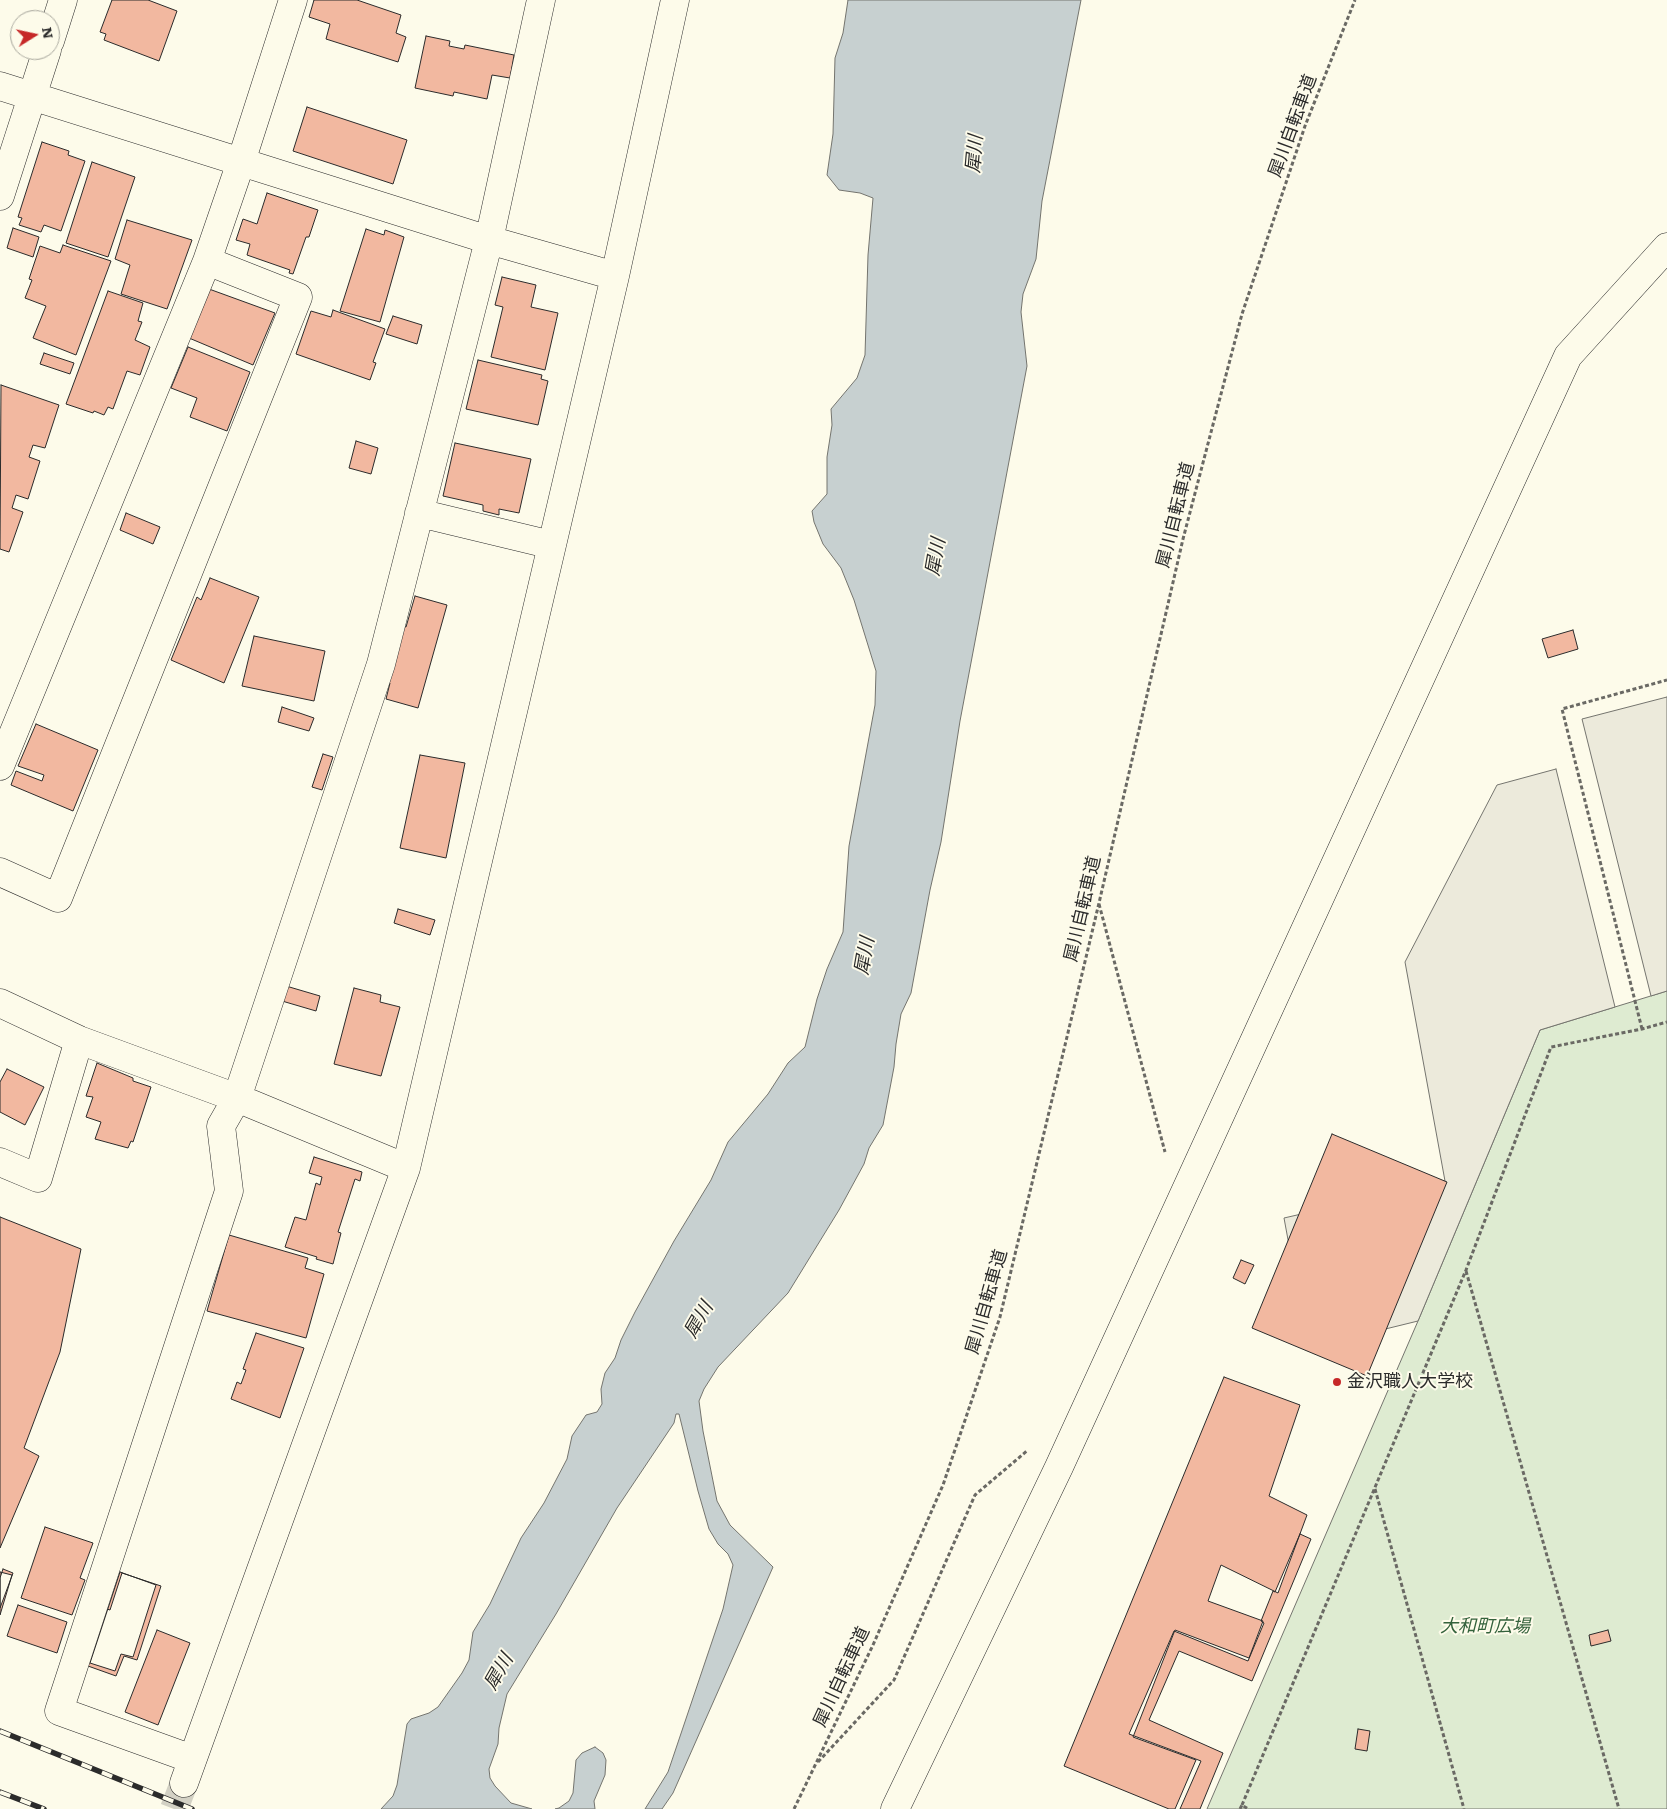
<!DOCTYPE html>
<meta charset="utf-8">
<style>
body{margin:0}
#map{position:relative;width:1667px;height:1809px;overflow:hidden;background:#fdfbea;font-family:Literata,serif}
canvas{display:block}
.north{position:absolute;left:10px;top:10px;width:50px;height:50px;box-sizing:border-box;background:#fdfbea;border:1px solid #a9a89e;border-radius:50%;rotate:80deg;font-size:14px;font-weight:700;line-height:20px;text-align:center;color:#2b2b2b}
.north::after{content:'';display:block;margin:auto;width:18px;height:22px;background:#c62828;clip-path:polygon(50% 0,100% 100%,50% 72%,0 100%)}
</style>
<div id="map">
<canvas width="1667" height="1809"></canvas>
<div class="north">N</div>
</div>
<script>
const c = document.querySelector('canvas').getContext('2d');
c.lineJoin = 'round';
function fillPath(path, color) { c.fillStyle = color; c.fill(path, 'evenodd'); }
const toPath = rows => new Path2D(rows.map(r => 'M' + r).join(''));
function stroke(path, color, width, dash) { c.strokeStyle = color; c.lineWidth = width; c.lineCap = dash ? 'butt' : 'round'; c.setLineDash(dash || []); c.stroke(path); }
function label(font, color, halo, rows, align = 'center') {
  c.font = font + ' Literata,"Noto Sans JP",serif'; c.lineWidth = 4; c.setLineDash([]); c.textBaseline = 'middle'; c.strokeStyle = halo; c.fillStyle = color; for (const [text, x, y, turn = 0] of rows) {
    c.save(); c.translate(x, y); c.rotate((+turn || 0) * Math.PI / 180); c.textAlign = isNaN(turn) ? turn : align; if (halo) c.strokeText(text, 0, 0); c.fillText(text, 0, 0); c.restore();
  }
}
const green = toPath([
 [1667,991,1667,1809,1207,1809,1418,1321,1540,1030,1667,991]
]);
const parking = toPath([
 [1667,697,1667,991,1651,996,1582,719,1667,697],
 [1556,769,1615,1007,1540,1030,1418,1321,1308,1348,1284,1218,1445,1181,1405,962,1497,785,1556,769]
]);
const water = toPath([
 [848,0,1081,0,1042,201,1036,259,1023,294,1021,312,1027,366,960,721,941,842,930,890,911,993,901,1014,896,1044,894,1067,883,1125,869,1148,864,1164,839,1210,788,1293,718,1367,704,1389,699,1401,703,1431,717,1501,730,1525,773,1567,673,1793,662,1809,645,1809,668,1772,723,1609,733,1565,728,1554,718,1544,709,1529,698,1491,679,1414,676,1414,674,1423,617,1508,556,1614,507,1694,499,1728,498,1744,489,1769,490,1778,495,1786,511,1803,532,1809,381,1809,393,1796,397,1785,407,1724,411,1719,429,1713,438,1707,462,1673,469,1660,473,1632,490,1604,521,1538,544,1503,567,1459,572,1436,586,1415,597,1412,602,1404,601,1389,605,1373,615,1358,621,1340,635,1312,674,1241,711,1180,728,1142,768,1094,788,1063,805,1047,817,999,827,969,843,932,849,846,875,705,876,671,854,600,841,568,823,544,814,522,812,511,827,494,827,457,832,425,831,409,857,378,865,355,868,255,873,198,860,193,839,190,827,175,833,134,835,58,843,33,848,0],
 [595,1747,603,1753,606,1760,605,1775,594,1801,595,1809,555,1809,559,1808,569,1801,573,1793,576,1760,582,1753,595,1747]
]);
const building = toPath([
 [112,0,148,0,177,11,159,61,104,40,106,34,100,32,112,0],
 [314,0,357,0,401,15,396,33,406,37,398,62,326,39,330,24,309,17,314,0],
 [426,36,450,41,449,46,464,49,465,45,514,55,510,78,492,75,487,99,454,92,453,96,415,88,426,36],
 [307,107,407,140,393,184,293,151,307,107],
 [42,142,69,151,68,155,85,161,61,231,44,225,41,232,19,225,22,218,18,217,42,142],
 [92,162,135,177,108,257,66,243,92,162],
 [267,193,318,210,309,237,306,237,293,274,289,273,290,270,247,255,250,244,236,240,243,219,257,224,267,193],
 [127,220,192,240,167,309,121,294,130,265,115,259,127,220],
 [13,228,39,237,33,257,7,248,13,228],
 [366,229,384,235,385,230,404,237,380,322,340,311,366,229],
 [63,245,111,261,76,355,33,338,46,306,25,298,32,280,29,279,40,246,60,253,63,245],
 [502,277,536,285,531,307,558,313,545,370,491,357,503,307,495,305,502,277],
 [209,289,275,313,253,365,189,338,209,289],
 [108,291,143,303,138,321,142,322,135,340,150,347,140,375,127,371,113,409,108,407,104,415,94,411,93,413,66,404,108,291],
 [333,310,385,329,373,362,376,363,370,380,296,354,311,311,331,317,333,310],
 [393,316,422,325,417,344,386,334,393,316],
 [188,347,250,372,227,431,190,417,197,398,171,388,188,347],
 [44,353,74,363,70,374,40,364,44,353],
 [478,360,542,375,541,379,548,381,538,425,466,409,478,360],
 [1,385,59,405,45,448,33,445,29,457,40,461,28,499,16,495,12,508,23,512,9,552,0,549,1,385],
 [356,441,378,448,371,474,349,468,356,441],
 [455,443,531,459,519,513,499,509,499,515,483,511,483,505,443,496,455,443],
 [126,513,160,527,153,544,120,530,126,513],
 [210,578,259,597,224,683,171,660,197,597,201,600,210,578],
 [415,596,447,605,418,708,386,699,390,683,387,682,403,626,406,627,415,596],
 [1573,630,1578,649,1548,658,1542,639,1573,630],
 [254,636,325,651,314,701,242,686,254,636],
 [282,707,314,718,309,731,278,722,282,707],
 [36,724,98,750,73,811,11,785,16,771,42,781,44,775,18,766,36,724],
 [323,754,333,757,322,790,312,787,323,754],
 [420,755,465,763,446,858,400,848,420,755],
 [398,909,435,920,430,935,394,923,398,909],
 [286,986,320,996,316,1011,282,1001,286,986],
 [354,988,381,995,380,1002,400,1007,381,1076,334,1064,354,988],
 [97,1063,133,1078,133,1081,151,1087,133,1142,131,1141,128,1148,95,1139,101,1122,86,1117,93,1097,86,1096,97,1063],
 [7,1069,44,1087,25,1125,0,1112,0,1082,7,1069],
 [1332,1134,1447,1182,1367,1376,1252,1328,1332,1134],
 [314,1157,362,1172,360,1181,355,1179,338,1232,341,1233,333,1264,316,1259,317,1257,285,1247,295,1217,306,1220,316,1183,320,1185,322,1177,309,1173,314,1157],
 [0,1217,81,1249,60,1352,24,1448,39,1456,0,1548,0,1217],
 [229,1235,308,1258,305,1268,324,1274,306,1338,207,1311,229,1235],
 [1241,1260,1254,1265,1245,1284,1233,1278,1241,1260],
 [256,1333,304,1348,280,1418,231,1399,237,1382,241,1384,246,1370,243,1369,256,1333],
 [1224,1377,1300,1405,1269,1496,1307,1515,1278,1593,1221,1565,1208,1601,1263,1621,1249,1658,1175,1630,1133,1737,1196,1760,1175,1809,1169,1809,1064,1766,1224,1377],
 [45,1527,93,1543,80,1578,85,1580,72,1615,21,1598,45,1527],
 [1300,1534,1311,1539,1252,1681,1179,1651,1149,1720,1223,1753,1200,1809,1180,1809,1201,1761,1129,1734,1174,1631,1248,1661,1264,1623,1261,1621,1273,1591,1275,1592,1300,1534],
 [3,1569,13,1573,0,1608,0,1578,3,1569],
 [0,1572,12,1575,0,1615,0,1572],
 [120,1572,156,1585,133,1657,121,1654,115,1671,90,1663,120,1572],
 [122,1573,161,1586,137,1660,124,1656,116,1676,88,1666,107,1609,110,1610,122,1573],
 [18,1605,67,1622,57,1653,7,1636,18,1605],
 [157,1630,190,1643,158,1725,125,1712,157,1630],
 [1608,1630,1611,1641,1591,1646,1589,1635,1608,1630],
 [1358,1729,1370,1731,1367,1751,1355,1749,1358,1729]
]);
const minorTunnel = toPath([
 [174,1809,184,1783]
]);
const path = toPath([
 [1099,904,1165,1152],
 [1642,1029,1562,709,1667,680],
 [1466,1271,1619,1809],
 [1375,1489,1464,1809],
 [818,1762,894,1680,975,1495,1028,1450],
 [1242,1805,1466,1270,1551,1047,1642,1029,1667,1022],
 [794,1809,873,1645,943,1485,1000,1317,1099,903,1183,539,1242,314,1305,126,1355,0],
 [1240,1809,1242,1805,1248,1809]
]);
const minor = toPath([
 [50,41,63,0],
 [0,86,489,240,615,276],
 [0,196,47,50],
 [419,513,552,545],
 [0,766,207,261,241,162,293,0],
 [0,872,58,898,298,297,207,261],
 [0,1003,79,1040,237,1098,406,1168],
 [0,1162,38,1178,79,1040],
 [192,1759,59,1711,229,1191,221,1126,237,1098,381,664,489,240,541,0],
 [184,1783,406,1168,615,276,675,0],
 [895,1809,1059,1467,1568,356,1667,247]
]);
const rail = toPath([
 [0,1731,192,1809],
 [0,1792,44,1809]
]);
const markers = [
 [1337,1382,5,"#c62828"]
];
const streetNames = [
 ["犀川自転車道",1293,126,-70],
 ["犀川自転車道",1176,515,-76],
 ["犀川自転車道",1083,909,-77],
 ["犀川自転車道",987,1302,-74],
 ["犀川自転車道",842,1677,-65]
];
const poiNames = [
 ["金沢職人大学校",1347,1382]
];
const parkNames = [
 ["大和町広場",1485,1627]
];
const waterNames = [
 ["犀川",975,154,-85],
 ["犀川",936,557,-80],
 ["犀川",865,956,-80],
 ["犀川",699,1320,-60],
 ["犀川",499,1672,-60]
];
fillPath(green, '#deebd1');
stroke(green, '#74746e', 1);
fillPath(parking, '#eceadb');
stroke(parking, '#74746e', 1);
fillPath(water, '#c7d0d0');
stroke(water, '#74746e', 1);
fillPath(building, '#f2b8a0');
stroke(building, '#2b2b2b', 1);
stroke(minorTunnel, '#d3d1c4', 28, [28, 14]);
stroke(minor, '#2b2b2b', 29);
stroke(path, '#6a6964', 3, [4, 2.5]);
stroke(minor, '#fdfbea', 28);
stroke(rail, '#2b2b2b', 5.5);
stroke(rail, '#fdfbea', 4, [11]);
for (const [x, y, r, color] of markers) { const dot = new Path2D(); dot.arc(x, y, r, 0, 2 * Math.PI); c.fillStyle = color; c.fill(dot); stroke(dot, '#fdfbea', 2); }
label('18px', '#2b2b2b', '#fdfbea', streetNames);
label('18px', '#2b2b2b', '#fdfbea', poiNames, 'left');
label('italic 18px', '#34623c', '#fdfbea', parkNames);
label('italic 19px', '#2b2b2b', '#fdfbea', waterNames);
</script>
